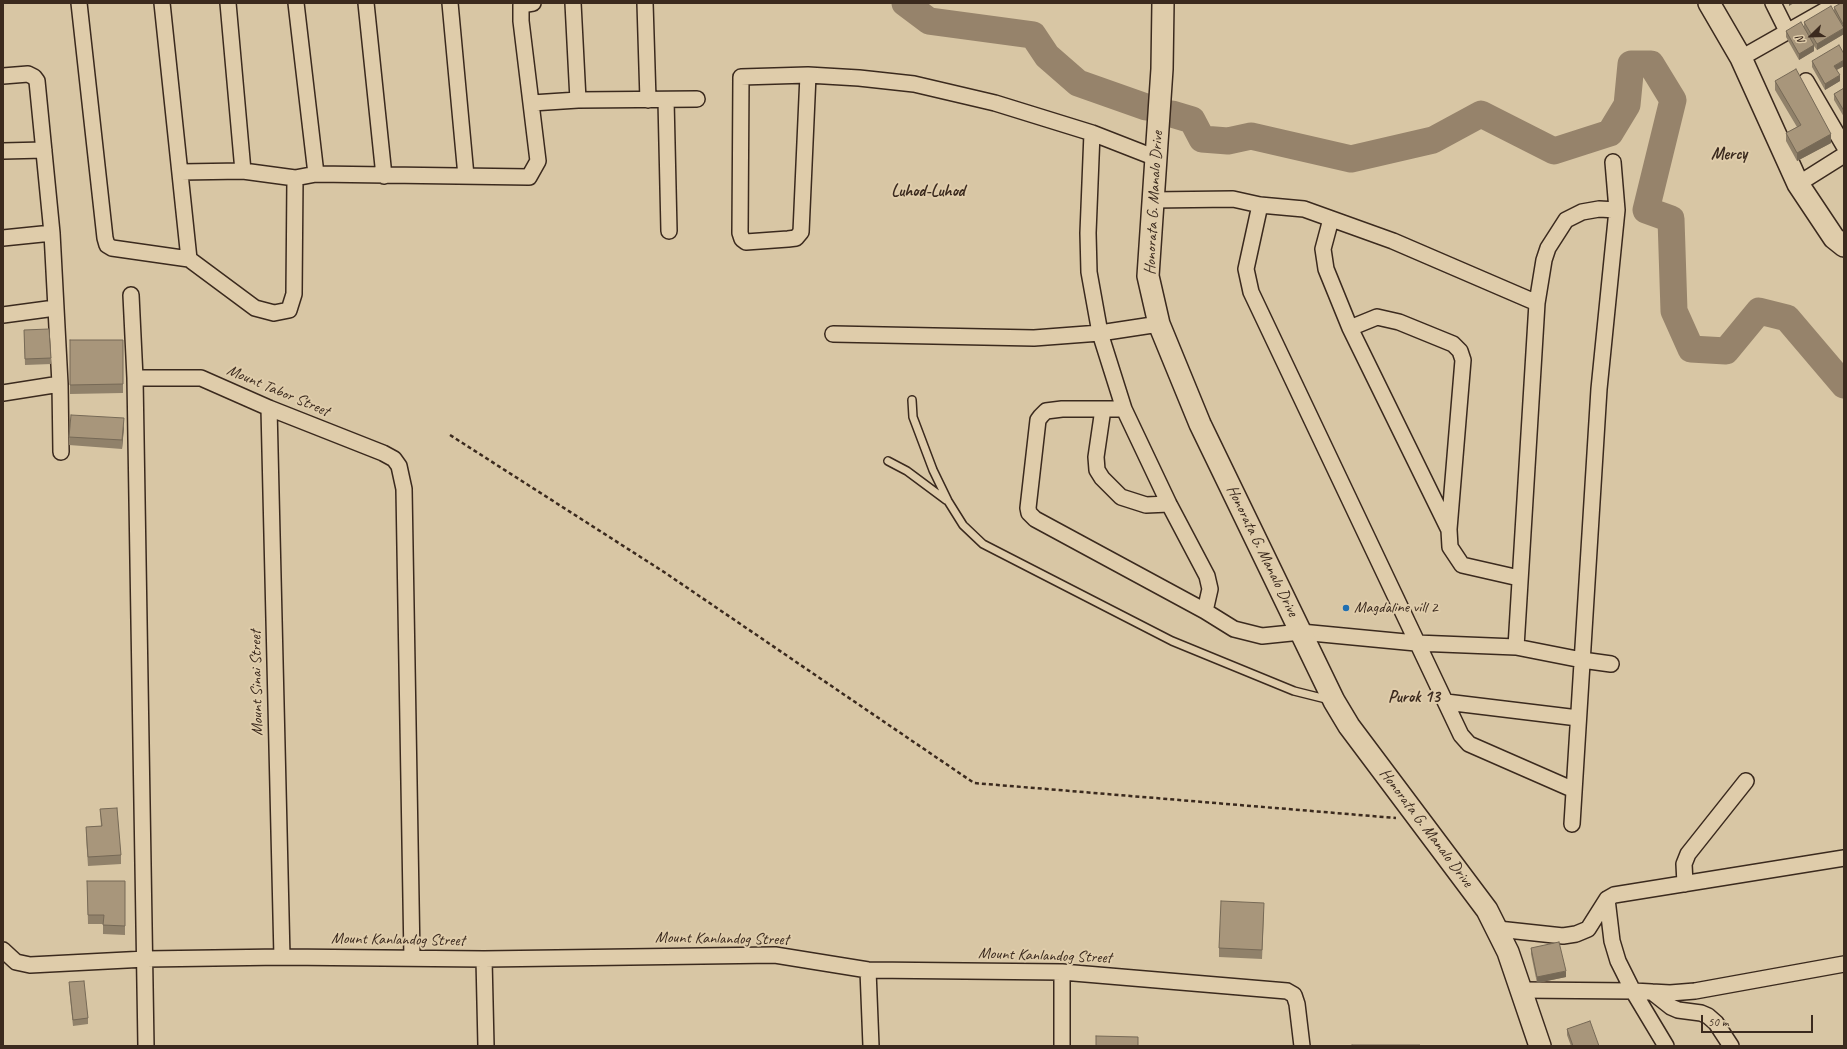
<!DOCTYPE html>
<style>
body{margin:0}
#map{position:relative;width:1847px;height:1049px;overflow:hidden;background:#d8c6a4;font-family:Caveat,sans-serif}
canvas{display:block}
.frame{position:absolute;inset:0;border:4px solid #3b2a1e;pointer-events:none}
.north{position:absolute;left:1791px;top:16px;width:40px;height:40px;-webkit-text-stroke:3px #dfccaa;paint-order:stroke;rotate:247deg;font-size:11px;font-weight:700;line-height:16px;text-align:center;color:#3b2a1e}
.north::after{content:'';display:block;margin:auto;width:14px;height:18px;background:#3b2a1e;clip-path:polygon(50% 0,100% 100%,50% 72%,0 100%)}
.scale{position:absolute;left:1701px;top:1015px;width:112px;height:18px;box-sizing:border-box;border:2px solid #3b2a1e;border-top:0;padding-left:5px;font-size:12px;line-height:14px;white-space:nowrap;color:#3b2a1e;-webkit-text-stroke:3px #dfccaa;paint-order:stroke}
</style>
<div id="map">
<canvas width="1847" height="1049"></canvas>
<div class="frame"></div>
<div class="north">N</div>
<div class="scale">50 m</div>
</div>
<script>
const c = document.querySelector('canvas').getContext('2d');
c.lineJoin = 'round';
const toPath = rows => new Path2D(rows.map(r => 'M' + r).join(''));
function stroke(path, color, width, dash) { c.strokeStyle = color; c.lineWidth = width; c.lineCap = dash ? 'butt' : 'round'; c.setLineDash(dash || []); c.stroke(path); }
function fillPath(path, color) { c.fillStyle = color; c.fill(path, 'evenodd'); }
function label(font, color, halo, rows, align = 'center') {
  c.font = font + ' Caveat,sans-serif'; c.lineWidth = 4; c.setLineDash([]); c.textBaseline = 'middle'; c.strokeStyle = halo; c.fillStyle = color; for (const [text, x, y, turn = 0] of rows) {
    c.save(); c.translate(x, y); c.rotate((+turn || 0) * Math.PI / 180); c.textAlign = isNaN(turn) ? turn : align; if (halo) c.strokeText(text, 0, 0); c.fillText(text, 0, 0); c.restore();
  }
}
const river = toPath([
 [905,3,929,21,1033,35,1047,56,1078,83,1146,107],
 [1172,114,1192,120,1202,139,1228,141,1251,136,1351,159,1433,140,1481,114,1554,151,1610,133,1627,105,1631,64,1651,64,1673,100,1646,210,1671,219,1674,311,1691,349,1726,351,1759,311,1787,318,1844,385]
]);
const path = toPath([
 [450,435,664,572,974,783,1396,818]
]);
const lane = toPath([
 [912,400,913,417,933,470,948,501,963,525,983,544,1172,641,1294,691,1330,700],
 [888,461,907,471,946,500]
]);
const street = toPath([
 [79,3,105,238,107,245,112,248,189,259,255,308,274,313,289,310,294,294,295,178],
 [162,3,189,259],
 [228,3,243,171],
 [296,3,316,174],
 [366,3,384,176],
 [450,3,466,176],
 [645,3,648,100],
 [1773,3,1787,31],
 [1741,58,1838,3],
 [808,75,801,232,796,238,788,239,746,242,742,239,740,233,741,77,808,75,859,78,914,84,995,103,1092,133,1156,158],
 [3,76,28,74,34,77,37,81,52,233,60,384,3,393],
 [1806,81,1844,146],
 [578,100,697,99],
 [666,100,669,231],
 [532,103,578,100,573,3],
 [1092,133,1088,233,1089,272,1100,333,1124,409,1169,504,1207,576,1210,589,1205,611],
 [3,151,44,150],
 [181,172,243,171,295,178,316,174,529,177,538,161,521,21,521,5,533,3],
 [1798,184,1844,155],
 [1152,200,1233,199,1260,205,1304,209,1393,241,1537,303],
 [1260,205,1246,269,1251,292,1461,735,1469,744,1574,790],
 [1331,219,1323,249,1326,269,1350,328,1449,530,1450,547,1462,565,1519,578],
 [3,238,52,233],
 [131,295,135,378,146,1046],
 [3,315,55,308],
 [1350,328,1377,317,1399,322,1453,344,1460,351,1463,360,1449,529],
 [833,334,1034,338,1100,333,1159,324],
 [135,378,201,378,269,408,383,453,394,459,399,466,404,489,412,958],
 [60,384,61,452],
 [269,408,282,957],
 [1103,409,1096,457,1097,470,1102,478,1121,497,1146,505,1169,504],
 [1124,409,1062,409,1046,411,1041,416,1038,420,1028,508,1029,513,1035,519,1205,611,1234,629,1262,636,1301,632,1416,643,1516,647,1582,660,1611,664],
 [1516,647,1537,303,1544,260,1548,248,1566,220,1582,212,1599,209,1617,210],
 [1446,702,1578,718],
 [1572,824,1599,389,1617,210,1613,162],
 [1685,884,1684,864,1688,854,1746,781],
 [1607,899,1612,941,1618,961,1633,991,1666,1046],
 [1498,929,1563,936,1576,934,1588,929,1607,899,1614,895,1844,858],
 [3,950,16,962,30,965,146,959,282,957,484,959,775,955,868,970,1062,972,1287,991,1294,995,1297,1004,1302,1046],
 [484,959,486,1046],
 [868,970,871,1046],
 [1062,972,1062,1046],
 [1522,990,1633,991,1670,993,1695,991,1844,964],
 [1652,992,1671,1007,1678,1010,1701,1013,1708,1016,1716,1023,1731,1046]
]);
const secondary = toPath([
 [1163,3,1162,69,1148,276,1159,324,1200,424,1334,701,1349,726,1487,910,1508,952,1540,1046],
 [1709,3,1741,58,1798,184,1834,238,1844,246]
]);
const wall = toPath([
 [1844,3,1844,34,1817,50,1814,46,1814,51,1799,60,1786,37,1786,31,1804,26,1804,22,1834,11,1834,7],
 [1812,61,1844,66,1837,70,1840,81,1825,90,1812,67],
 [1775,81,1831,143,1797,161,1786,141,1786,133,1797,127,1775,90],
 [1844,88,1844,117,1834,100,1834,94],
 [24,330,51,358,51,364,25,365],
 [70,340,123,340,123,393,70,394],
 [124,427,122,449,69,445,69,437],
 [100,809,121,855,121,864,88,866,86,836,86,827,101,826],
 [87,881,125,881,125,935,103,934,103,924,88,924],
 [1264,912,1262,959,1219,957,1219,948],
 [1531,948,1566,977,1537,983,1531,954],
 [69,982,88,1018,88,1024,73,1026,69,988],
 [1567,1029,1599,1046,1571,1046,1567,1035]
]);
const shadedWall = toPath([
 [1789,3,1794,3,1789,6],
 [1843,24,1844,24,1844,34,1817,50,1817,44,1843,29],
 [1814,45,1814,51,1799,60,1799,54],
 [1844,60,1844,66,1834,71,1834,66],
 [1840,75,1840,81,1825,90,1825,84],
 [1831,134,1831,143,1797,161,1797,153],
 [124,418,124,427,122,449,122,440],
 [1566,971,1566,977,1537,983,1537,977]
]);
const building = toPath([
 [1841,3,1844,3,1844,24,1843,24,1834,7,1841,3],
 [1831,6,1844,28,1817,44,1804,22,1831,6],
 [1801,22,1814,45,1799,54,1786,31,1801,22],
 [1839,45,1844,54,1844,60,1834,66,1840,75,1825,84,1812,61,1839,45],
 [1796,69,1831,134,1797,153,1786,133,1801,125,1775,81,1796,69],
 [1844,88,1844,111,1834,94,1844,88],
 [49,329,51,358,25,359,24,330,49,329],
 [70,340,123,340,123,384,70,385,70,340],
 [71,415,124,418,122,440,69,437,71,415],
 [117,808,121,855,88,857,86,827,102,826,100,809,117,808],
 [87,881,125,881,125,926,103,925,104,915,88,915,87,881],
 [1221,901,1264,903,1262,950,1219,948,1221,901],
 [1559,942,1566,971,1537,977,1531,948,1559,942],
 [84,981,88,1018,73,1020,69,982,84,981],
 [1590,1021,1599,1046,1573,1046,1567,1029,1590,1021],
 [1096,1036,1138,1037,1138,1046,1096,1046,1096,1036],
 [1352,1045,1420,1045,1420,1046,1352,1046,1352,1045]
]);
const markers = [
 [1346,608,4,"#1f6fb2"]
];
const streetNames = [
 ["Honorata G. Manalo Drive",1154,203,-87],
 ["Mount Tabor Street",278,391,23],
 ["Honorata G. Manalo Drive",1262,551,64],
 ["Mount Sinai Street",257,683,-91],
 ["Honorata G. Manalo Drive",1426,828,53],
 ["Mount Kanlandog Street",722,939,1],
 ["Mount Kanlandog Street",398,940,1],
 ["Mount Kanlandog Street",1045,956,2]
];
const poiNames = [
 ["Magdaline vill 2",1354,608]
];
const neighbourhoodNames = [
 ["Mercy",1729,155],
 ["Luhod-Luhod",928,192],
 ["Purok 13",1414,698]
];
stroke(river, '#96836b', 27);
stroke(lane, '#3b2a1e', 10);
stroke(street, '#3b2a1e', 18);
stroke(secondary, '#3b2a1e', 24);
stroke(path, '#3b2a1e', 2.5, [4, 3]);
stroke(lane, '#dfccaa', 7);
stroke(street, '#dfccaa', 15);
stroke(secondary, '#dfccaa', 21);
fillPath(wall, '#90816a');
fillPath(shadedWall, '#766956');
fillPath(building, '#a8967b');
stroke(building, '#766956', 1);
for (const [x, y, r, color] of markers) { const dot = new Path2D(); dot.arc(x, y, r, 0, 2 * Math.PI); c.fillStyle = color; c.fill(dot); stroke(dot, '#dfccaa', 1.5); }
label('16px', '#3b2a1e', '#dfccaa', streetNames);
label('16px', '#3b2a1e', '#dfccaa', poiNames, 'left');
label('bold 17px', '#3b2a1e', '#dfccaa', neighbourhoodNames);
</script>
